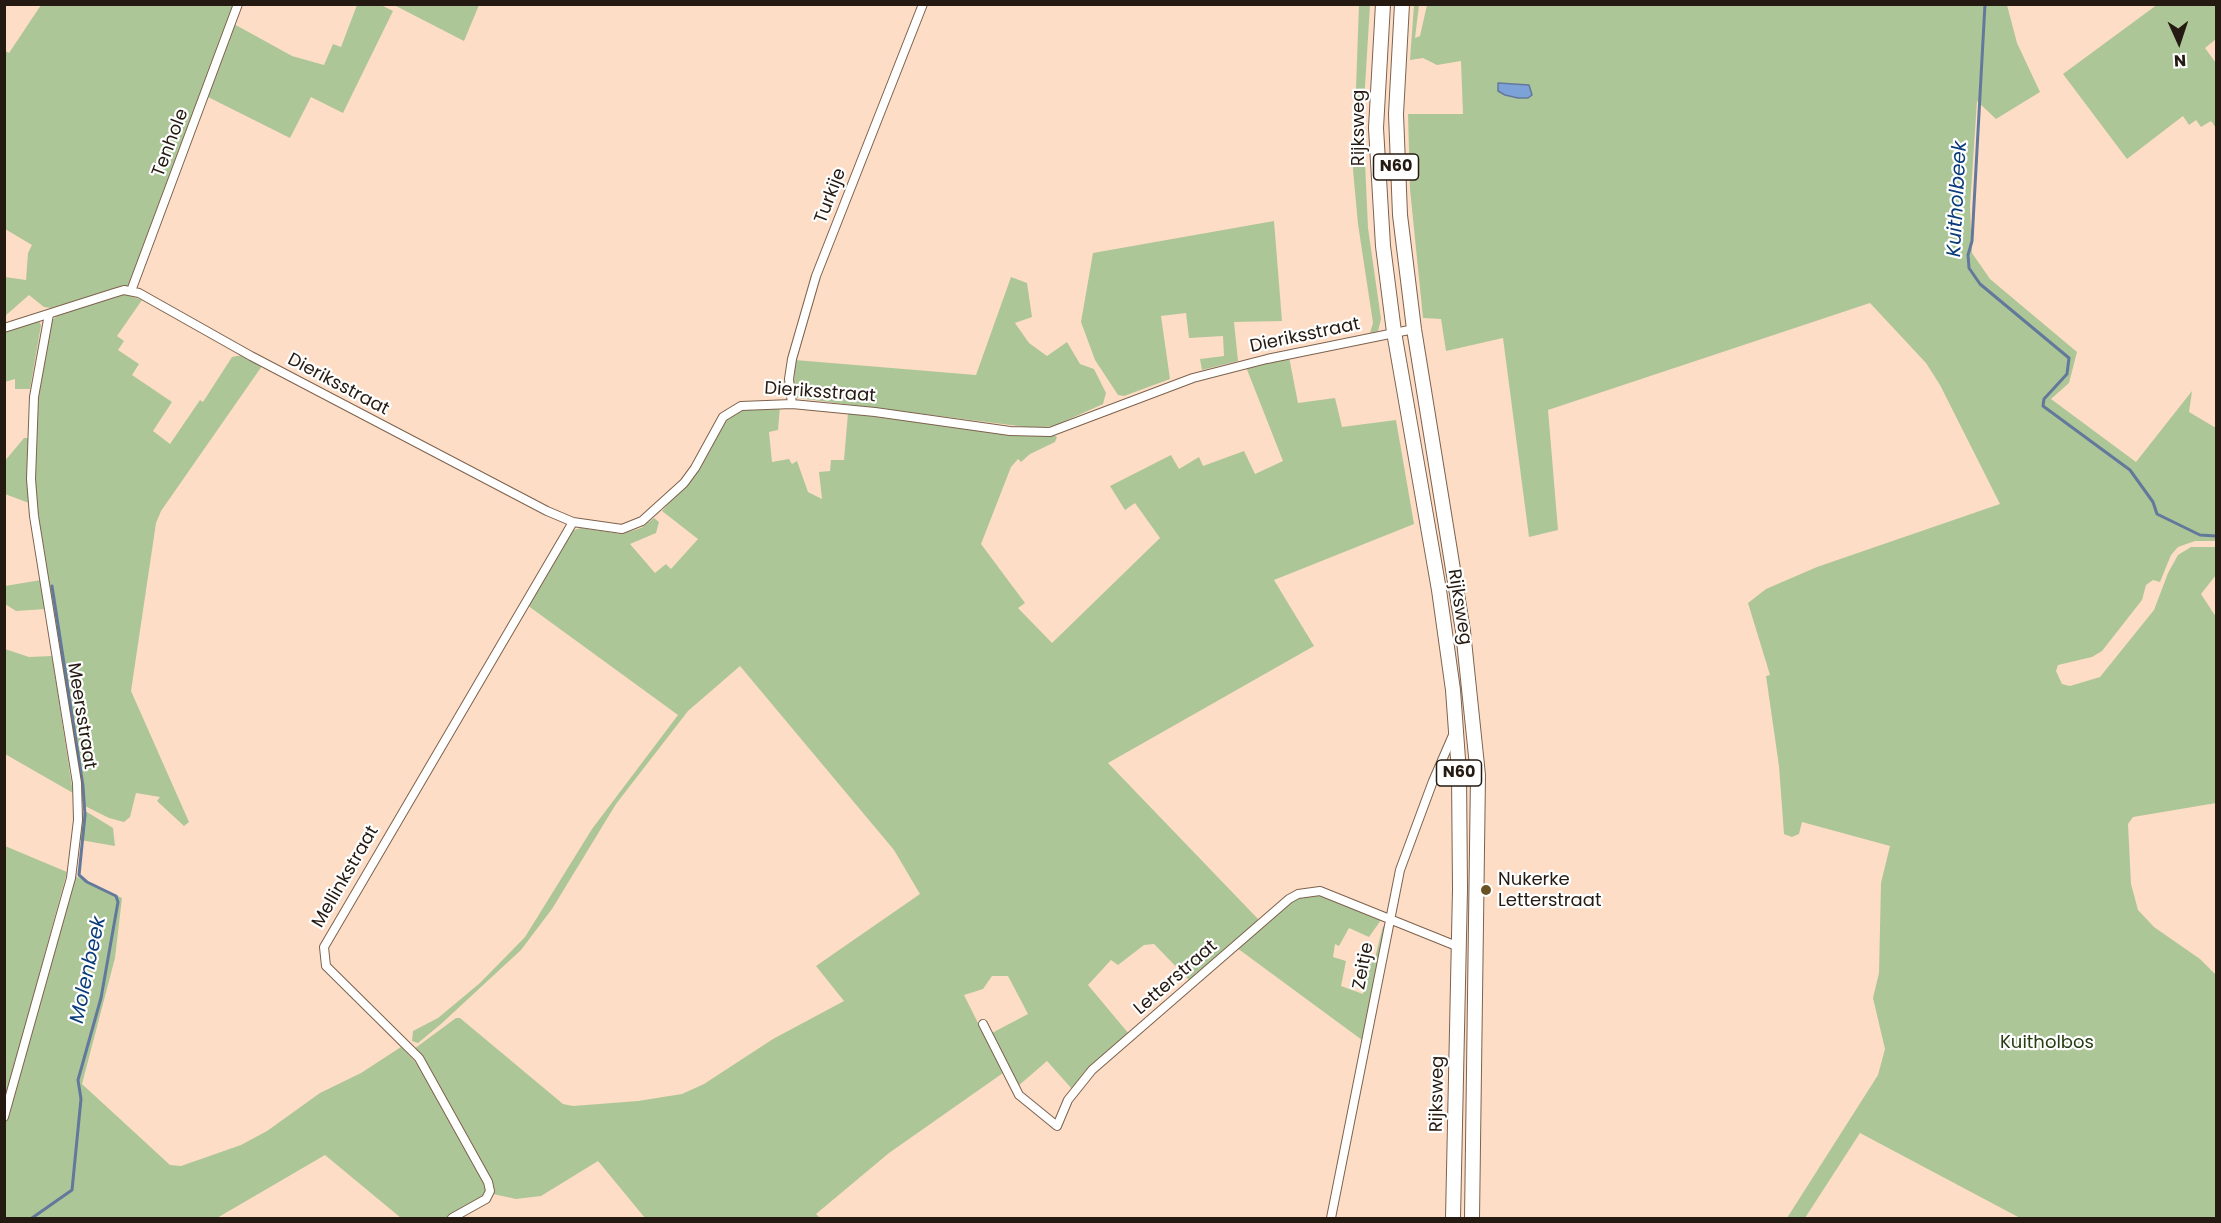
<!DOCTYPE html>
<style>
body{margin:0}
#map{position:relative;width:2221px;height:1223px;overflow:hidden;background:#fdddc6;font-family:Poppins,sans-serif}
canvas{display:block}
.frame{position:absolute;inset:0;border:6px solid #251a11;pointer-events:none}
.north{position:absolute;left:2149px;top:12px;width:60px;height:60px;-webkit-text-stroke:4px #fff;paint-order:stroke;rotate:177deg;font-size:16px;font-weight:700;line-height:24px;text-align:center;color:#251a11}
.north::after{content:'';display:block;margin:auto;width:21px;height:27px;background:#251a11;clip-path:polygon(50% 0,100% 100%,50% 72%,0 100%)}
</style>
<div id="map">
<canvas width="2221" height="1223"></canvas>
<div class="frame"></div>
<div class="north">N</div>
</div>
<script>
const c = document.querySelector('canvas').getContext('2d');
c.lineJoin = 'round';
function fillPath(path, color) { c.fillStyle = color; c.fill(path, 'evenodd'); }
const toPath = rows => new Path2D(rows.map(r => 'M' + r).join(''));
function stroke(path, color, width, dash) { c.strokeStyle = color; c.lineWidth = width; c.lineCap = dash ? 'butt' : 'round'; c.setLineDash(dash || []); c.stroke(path); }
function label(font, color, halo, rows, align = 'center') {
  c.font = font + ' Poppins,sans-serif'; c.lineWidth = 4.5; c.setLineDash([]); c.textBaseline = 'middle'; c.strokeStyle = halo; c.fillStyle = color; for (const [text, x, y, turn = 0] of rows) {
    c.save(); c.translate(x, y); c.rotate((+turn || 0) * Math.PI / 180); c.textAlign = isNaN(turn) ? turn : align; if (halo) c.strokeText(text, 0, 0); c.fillText(text, 0, 0); c.restore();
  }
}
const green = toPath([
 [2158,4,2216,5,2216,39,2205,48,2216,63,2216,128,2211,121,2201,127,2196,120,2189,125,2183,116,2127,159,2063,74],
 [41,5,235,5,129,288,122,288,51,308,44,307,29,295,5,316,5,277,26,280,28,253,32,245,5,229,5,51,9,53],
 [357,5,381,5,393,11,343,113,311,97,290,138,206,96,234,24,292,56,324,65,333,44,341,47],
 [394,5,479,4,479,5,464,41],
 [1359,5,1370,5,1363,119,1368,228,1381,319,1378,331,1370,333,1373,323,1358,224,1353,170],
 [1414,5,1419,5,1415,38,1420,36,1427,5,2007,5,2017,43,2040,92,1996,119,1977,101,1970,206,1972,253,1990,279,2077,352,2069,383,2051,399,2136,462,2192,391,2189,412,2216,428,2216,541,2195,541,2178,547,2171,555,2160,582,2153,580,2146,585,2142,600,2102,651,2092,657,2058,665,2056,671,2062,684,2070,686,2100,677,2154,610,2168,573,2178,555,2191,547,2216,547,2216,575,2201,594,2216,617,2216,803,2133,817,2128,824,2131,884,2138,910,2154,927,2200,959,2216,975,2216,1218,2020,1218,1860,1133,1805,1218,1787,1218,1878,1075,1885,1049,1873,998,1879,973,1881,883,1890,846,1802,822,1799,834,1792,837,1784,834,1779,766,1766,676,1770,675,1748,603,1766,589,1817,567,2000,504,1940,385,1926,363,1870,303,1548,410,1558,530,1529,537,1503,338,1446,351,1441,319,1423,318,1410,189,1408,114,1463,114,1461,61,1437,65,1423,58,1410,60],
 [1274,221,1282,321,1234,322,1238,361,1202,370,1200,359,1224,356,1223,336,1189,338,1186,313,1161,316,1170,379,1124,396,1118,395,1095,360,1081,322,1093,253],
 [1011,277,1027,283,1032,317,1015,323,1029,343,1047,356,1067,342,1080,364,1094,369,1106,393,1103,404,1054,426,1034,428,797,398,794,388,795,360,976,375],
 [124,294,142,300,117,336,124,341,118,350,139,364,132,375,172,402,153,431,170,444,200,400,203,402,232,357,242,355,262,366,161,511,156,523,131,691,189,822,184,826,157,801,160,797,136,793,130,817,124,822,109,818,85,806,79,799,33,485,35,406,48,324,59,314],
 [38,319,41,325,30,389,15,389,15,379,5,382,4,330],
 [1289,357,1298,403,1335,398,1342,427,1396,420,1414,524,1274,580,1314,646,1108,763,1259,920,1190,981,1154,944,1144,945,1118,965,1111,960,1088,985,1129,1034,1085,1071,1072,1089,1047,1061,1017,1087,990,1034,1028,1014,1008,976,992,976,983,989,964,995,1003,1073,889,1153,816,1214,820,1218,645,1218,598,1161,541,1196,516,1199,493,1194,492,1181,426,1062,414,1049,456,1018,460,1018,563,1104,573,1106,638,1101,682,1094,704,1084,773,1039,844,1001,816,966,920,894,894,850,740,666,688,711,616,804,552,909,521,950,441,1024,418,1043,412,1041,413,1031,438,1018,480,983,525,937,592,829,678,715,527,605,571,531,581,528,622,534,641,528,654,518,659,522,656,533,630,544,655,573,666,564,671,569,698,539,662,511,685,485,711,449,723,423,743,408,780,407,778,430,769,432,772,462,789,459,792,464,797,461,808,492,822,499,819,472,830,471,831,460,844,460,848,413,1010,435,1054,435,1057,437,1055,442,1030,454,1021,462,1018,459,1011,467,981,544,1025,603,1018,608,1052,643,1160,538,1135,503,1125,510,1110,486,1171,455,1179,469,1199,457,1203,466,1244,451,1255,474,1283,461,1246,367],
 [24,438,28,438,29,503,5,494,4,462],
 [41,580,46,609,16,611,5,604,5,586],
 [5,649,29,657,52,656,73,793,5,754],
 [87,812,113,828,115,846,80,840,81,813],
 [5,846,67,872,5,1100],
 [75,876,122,898,115,958,82,1084,170,1165,181,1166,241,1145,267,1131,320,1093,361,1073,401,1047,421,1068,484,1181,486,1191,483,1198,446,1218,401,1218,325,1155,217,1218,5,1218,5,1125],
 [1318,893,1381,920,1369,937,1349,928,1339,946,1335,944,1333,957,1346,961,1341,986,1363,994,1370,957,1375,958,1383,926,1386,927,1362,1040,1237,948,1292,901,1299,896]
]);
const water = toPath([
 [1498,83,1529,85,1532,95,1528,98,1518,98,1505,95,1498,91,1498,83]
]);
const stream = toPath([
 [1985,4,1972,241,1968,255,1969,268,1980,284,2069,358,2067,374,2044,399,2043,406,2130,470,2153,502,2157,514,2200,535,2216,536],
 [32,1218,72,1190,81,1099,78,1080,101,998,118,902,116,896,87,882,79,875,85,815,83,786,52,586]
]);
const street = toPath([
 [131,291,238,4],
 [4,328,114,293,124,290,139,293,251,356,547,511,573,522,622,529,642,521,684,483,695,468,723,417,741,406,792,404,875,412,1010,431,1050,432,1193,378,1267,359,1414,329],
 [792,404,789,379,792,359,816,276,923,4],
 [983,1024,1019,1095,1057,1126,1068,1100,1092,1070,1289,899,1298,894,1320,891,1459,947],
 [4,1117,71,878,78,820,77,783,34,516,31,479,34,397,49,314],
 [452,1218,486,1199,490,1191,488,1182,419,1058,326,966,324,947,573,522],
 [1331,1218,1400,870,1433,781,1453,735]
]);
const highway = toPath([
 [1383,4,1376,128,1383,246,1394,332,1439,590,1453,690,1459,773,1460,889,1453,1218],
 [1402,4,1396,114,1400,215,1414,329,1463,631,1478,775,1472,1218]
]);
const markers = [
 [1486,890,6,"#695323"]
];
const shields = [
 [1396,167,45],
 [1459,773,45]
];
const shieldNames = [
 ["N60",1396,167],
 ["N60",1459,773]
];
const streetNames = [
 ["Rijksweg",1359,128,-90],
 ["Tenhole",171,143,-69],
 ["Turkije",831,196,-69],
 ["Dieriksstraat",1305,336,-12],
 ["Dieriksstraat",338,385,28],
 ["Dieriksstraat",820,393,4],
 ["Rijksweg",1459,607,81],
 ["Meersstraat",81,716,81],
 ["Mellinkstraat",346,877,-60],
 ["Zeitje",1364,966,-79],
 ["Letterstraat",1176,978,-41],
 ["Rijksweg",1438,1094,-89]
];
const poiNames = [
 ["Nukerke",1498,880],
 ["Letterstraat",1498,901]
];
const parkNames = [
 ["Kuitholbos",2047,1043]
];
const waterNames = [
 ["Kuitholbeek",1958,199,-87],
 ["Molenbeek",89,970,-78]
];
fillPath(green, '#adc698');
fillPath(water, '#7da2d8');
stroke(water, '#63799c', 1.5);
stroke(stream, '#63799c', 3);
stroke(street, '#7d624d', 10);
stroke(highway, '#7d624d', 16);
stroke(street, '#fff', 8);
stroke(highway, '#fff', 14);
for (const [x, y, r, color] of markers) { const dot = new Path2D(); dot.arc(x, y, r, 0, 2 * Math.PI); c.fillStyle = color; c.fill(dot); stroke(dot, '#fff', 2); }
for (const [x, y, w] of shields) { const box = new Path2D(); box.roundRect(x - w / 2, y - 13, w, 26, 4.5); c.fillStyle = '#fff'; c.fill(box); stroke(box, '#251a11', 1.5); }
label('bold 16px', '#251a11', null, shieldNames);
label('18px', '#251a11', '#fff', streetNames);
label('18px', '#251a11', '#fff', poiNames, 'left');
label('18px', '#283d12', '#fff', parkNames);
label('italic 20px', '#0a3b7b', '#fff', waterNames);
</script>
